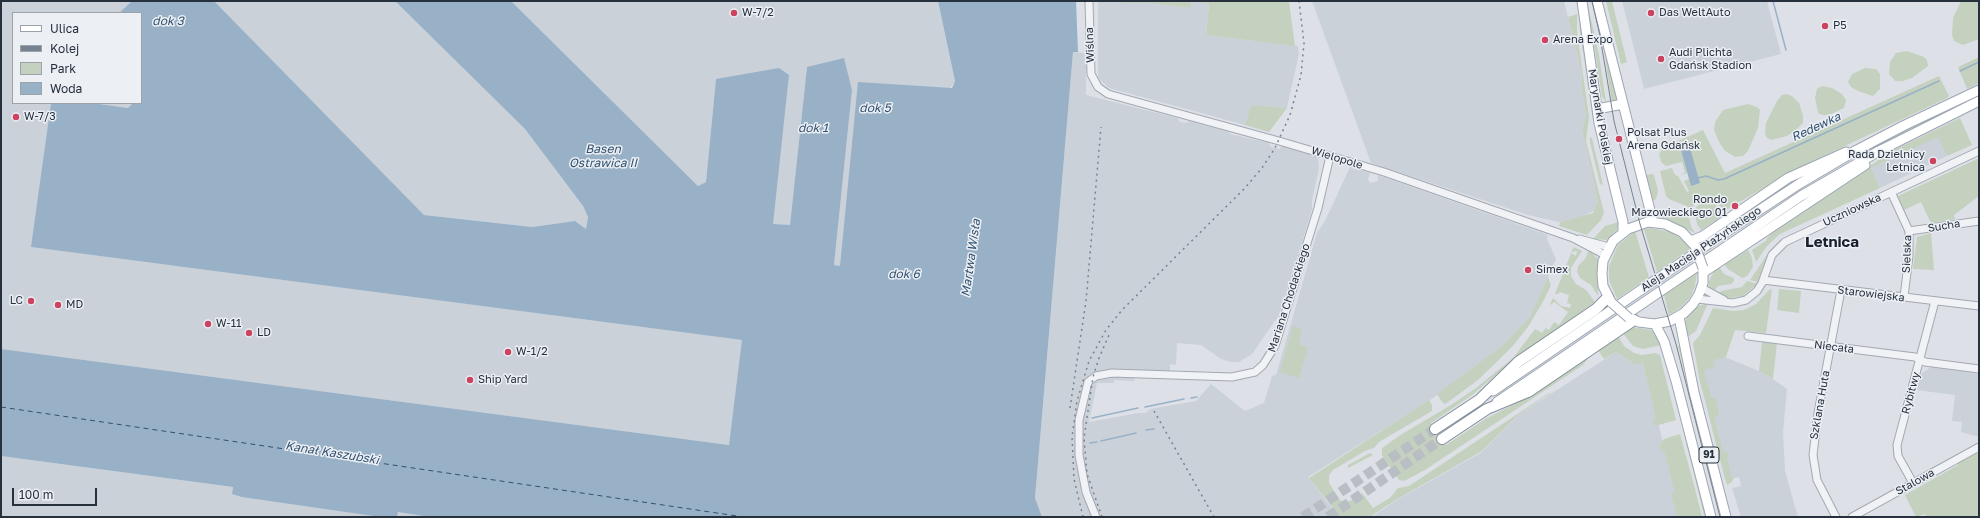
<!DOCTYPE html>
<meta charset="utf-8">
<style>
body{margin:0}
#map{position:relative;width:1980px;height:518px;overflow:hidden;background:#dde1e7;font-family:"Golos Text",sans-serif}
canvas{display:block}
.frame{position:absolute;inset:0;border:2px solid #27303d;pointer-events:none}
.legend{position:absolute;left:12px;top:12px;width:130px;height:92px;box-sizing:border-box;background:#ecf0f5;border:1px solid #9da3ab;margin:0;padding:5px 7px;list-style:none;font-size:12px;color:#27303d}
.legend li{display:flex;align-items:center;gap:8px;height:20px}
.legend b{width:20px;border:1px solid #9da3ab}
.scale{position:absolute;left:12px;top:488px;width:85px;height:18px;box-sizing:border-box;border:2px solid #27303d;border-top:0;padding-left:5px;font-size:12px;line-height:14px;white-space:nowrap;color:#27303d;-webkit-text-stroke:3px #ecf0f5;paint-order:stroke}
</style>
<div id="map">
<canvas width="1980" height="518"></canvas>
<div class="frame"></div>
<ul class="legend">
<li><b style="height:5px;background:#fff"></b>Ulica</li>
<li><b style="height:5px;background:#778290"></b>Kolej</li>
<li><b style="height:11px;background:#c4d1be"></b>Park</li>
<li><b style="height:11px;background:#98b1c7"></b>Woda</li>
</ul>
<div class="scale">100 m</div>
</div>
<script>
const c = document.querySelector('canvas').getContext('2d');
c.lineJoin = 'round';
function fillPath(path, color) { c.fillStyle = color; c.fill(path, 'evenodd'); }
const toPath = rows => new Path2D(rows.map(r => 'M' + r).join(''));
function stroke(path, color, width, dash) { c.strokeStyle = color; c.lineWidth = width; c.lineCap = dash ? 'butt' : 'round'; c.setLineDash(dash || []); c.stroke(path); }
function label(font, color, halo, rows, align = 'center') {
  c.font = font + ' "Golos Text",sans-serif'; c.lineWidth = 3; c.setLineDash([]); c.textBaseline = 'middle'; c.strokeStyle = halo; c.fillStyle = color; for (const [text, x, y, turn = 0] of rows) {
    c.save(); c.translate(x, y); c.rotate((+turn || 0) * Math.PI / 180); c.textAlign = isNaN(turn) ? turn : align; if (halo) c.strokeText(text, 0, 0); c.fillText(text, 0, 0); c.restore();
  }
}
const built = toPath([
 [1,1,132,1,119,13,13,13,13,103,51,103,32,247,743,340,729,445,1,349],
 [214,1,395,1,525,129,583,206,588,217,586,229,575,221,532,227,424,215],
 [511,1,938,1,955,81,840,266,834,265,852,90,807,67,790,226,772,224,789,75,716,79,706,182,698,186],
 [1098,1,1146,3,1190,8,1192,1,1209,4,1206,35,1298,46,1299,54,1287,108,1251,105,1245,125,1109,88,1098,78],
 [1312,1,1564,1,1582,74,1581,84,1586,116,1582,129,1598,202,1595,210,1581,217,1559,222,1528,215,1371,163],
 [1622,1,1767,1,1781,54,1644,89],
 [1073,52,1086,53,1086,95,1177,118,1180,122,1186,123,1189,121,1229,132,1230,134,1269,143,1271,147,1279,149,1282,146,1318,156,1319,169,1312,200,1312,210,1279,315,1252,354,1239,362,1231,362,1221,359,1201,345,1177,343,1176,365,1170,364,1170,371,1135,370,1134,381,1114,380,1114,383,1097,383,1089,422,1138,413,1146,413,1150,409,1196,401,1211,384,1245,411,1264,403,1272,376,1276,375,1317,233,1325,221,1350,167,1370,173,1368,179,1370,183,1378,181,1378,175,1548,235,1547,239,1556,259,1531,317,1519,330,1502,346,1433,398,1308,477,1339,517,1042,517,1035,498],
 [92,103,133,103,128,108],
 [1938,136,1947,156,1880,188,1871,168],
 [1616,352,1636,365,1643,363,1682,517,1372,517,1395,501,1482,452,1518,415],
 [1715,353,1759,371,1773,379,1787,389,1783,432,1785,471,1798,517,1741,517,1732,488,1741,486,1739,477,1725,480,1699,377],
 [1931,367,1979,374,1979,437,1961,432,1962,422,1952,421,1955,395,1916,390,1921,374],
 [1,456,233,487,232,494,380,517,1,517],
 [398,512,430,517,397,517]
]);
const green = toPath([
 [1120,1,1192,1,1190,8,1146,3,1124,3],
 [1194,1,1289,1,1295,46,1206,35,1209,4],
 [1587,1,1599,55,1606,102,1602,97,1593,37,1588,22],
 [1606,1,1612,1,1627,62,1621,64],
 [1961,1,1979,1,1979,39,1963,45,1954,41,1952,35,1953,18],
 [1578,5,1580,10,1594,107,1595,121,1593,119,1580,32],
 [1577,14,1577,32,1589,117,1586,141,1604,213,1601,220,1587,235,1559,226,1560,222,1593,213,1598,202,1582,129,1586,116,1581,84,1582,74,1568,17],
 [1601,34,1619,100,1612,104,1604,50],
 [1907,51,1924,57,1927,60,1928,66,1912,78,1903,81,1895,81,1889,74,1890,62,1896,53],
 [1979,57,1979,83,1967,89,1958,67],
 [1865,68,1876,69,1880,74,1880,89,1873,96,1858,91,1851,87,1848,82,1852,74],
 [1939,76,1949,96,1947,98,1796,169,1724,211,1714,198,1708,196,1702,197,1691,208,1669,199,1666,196,1660,171,1672,168,1675,175,1678,176,1687,192,1689,191,1684,181,1689,179,1691,186,1681,151,1687,173,1681,175,1685,172,1682,162,1666,166,1661,162,1659,154,1664,147,1703,130,1725,173],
 [1822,86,1832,88,1842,94,1846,100,1844,108,1829,115,1822,115,1818,113,1815,98,1817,89],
 [1786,94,1792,96,1799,103,1803,115,1803,123,1796,130,1787,136,1771,140,1767,138,1765,134,1766,123,1777,101,1782,95],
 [1748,104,1757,107,1760,110,1758,128,1748,151,1743,156,1735,157,1725,151,1719,142,1714,130,1715,122,1723,110],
 [1251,105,1287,108,1269,132,1245,125],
 [1952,106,1954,109,1888,142,1886,139],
 [1960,118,1972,145,1947,156,1938,137,1871,168,1880,188,1780,234,1767,246,1756,262,1752,250,1767,240,1766,239,1775,230,1892,151],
 [1590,137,1592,138,1603,185,1600,184,1590,142],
 [1977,159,1979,159,1979,196,1954,215,1955,219,1931,223,1921,202,1904,210,1898,196],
 [1652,174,1654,175,1658,191,1656,199,1650,203,1646,175],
 [1709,199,1713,201,1723,216,1701,230,1697,224,1694,210,1703,200],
 [1673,209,1688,214,1691,226,1695,233,1662,218,1655,212],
 [1619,222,1617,230,1607,240,1593,239,1605,226],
 [1650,228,1672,232,1683,240,1690,249,1657,272,1644,229],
 [1635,231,1649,277,1617,299,1609,280,1609,266,1618,245],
 [1931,233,1934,270,1913,269,1917,237],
 [1780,240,1781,240,1767,257,1758,282,1750,280,1771,249],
 [1574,247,1582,251,1571,268,1571,276,1576,284,1586,290,1595,302,1515,359,1472,395,1431,423,1446,445,1487,418,1532,395,1618,336,1624,346,1634,353,1642,355,1655,353,1660,355,1676,420,1655,426,1654,424,1653,419,1656,418,1643,363,1636,365,1616,352,1604,359,1598,350,1590,356,1583,365,1425,470,1404,481,1399,480,1382,455,1382,448,1402,434,1451,405,1476,388,1513,358,1535,329,1542,333,1546,328,1549,330,1554,322,1559,325,1568,312,1554,302,1551,305,1550,304,1553,298,1561,306,1570,308,1571,304,1567,303,1569,295,1560,292,1558,294,1555,294,1571,253,1576,256,1577,251,1571,252],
 [1589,250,1598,259,1598,296,1591,285,1580,278,1577,272,1578,266,1585,259],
 [1748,250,1752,258,1753,267,1747,276,1742,278,1728,269,1724,264],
 [1719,267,1724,274,1734,278,1734,281,1731,284,1718,286,1713,292,1709,286,1709,281,1714,271],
 [1697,272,1695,286,1690,298,1680,308,1669,315,1664,295],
 [1548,277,1551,285,1544,300,1528,327,1512,347,1478,380,1455,397,1445,404,1442,402,1437,394,1502,346,1530,317],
 [1747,281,1757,284,1743,296,1730,298,1718,295,1721,291,1742,287],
 [1772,289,1766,333,1735,330,1726,357,1714,360,1715,366,1704,371,1711,397,1716,399,1719,415,1714,418,1723,451,1727,452,1730,456,1727,458,1732,478,1734,477,1732,482,1727,485,1699,377,1693,343,1700,335,1713,308,1733,311,1744,310,1756,304,1769,290],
 [1779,289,1801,291,1799,313,1777,310],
 [1708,303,1696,331,1686,338,1684,324,1687,317,1698,306],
 [1293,326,1302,329,1299,344,1308,348,1299,378,1280,372],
 [1633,327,1651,330,1657,335,1662,345,1643,349,1633,346,1622,332],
 [1762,342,1777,343,1773,379,1759,371],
 [1678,346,1680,346,1723,517,1717,502],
 [1549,393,1552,394,1549,394,1518,415,1482,451,1394,501,1370,517,1340,517,1309,478,1429,400,1432,405,1432,411,1379,442,1374,448,1365,451,1333,470,1329,475,1329,483,1340,500,1345,502,1350,501,1362,493,1373,508,1390,498,1398,488,1409,486],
 [1680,434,1694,485,1702,517,1677,517,1671,493,1675,493,1673,485,1664,450,1661,451,1660,445,1664,439],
 [1684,434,1686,435,1708,517,1704,515],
 [1977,451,1979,456,1979,517,1926,517,1925,514,1916,517,1905,495,1958,465,1957,462],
 [1370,453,1373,455,1348,468,1348,465]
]);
const water = toPath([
 [132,1,214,1,424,215,532,227,575,221,586,229,588,217,583,206,525,129,395,1,511,1,698,186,706,182,716,79,779,68,789,75,773,224,790,225,807,67,844,58,852,90,834,265,840,266,858,82,952,88,955,81,938,1,1076,1,1078,52,1073,52,1035,498,1042,517,430,517,398,512,397,517,380,517,242,497,232,494,233,487,1,456,1,349,729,445,742,340,31,247,51,103,92,103,128,108,133,103,141,103,141,13,119,13],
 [1690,148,1700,183,1691,186,1681,150]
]);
const stream = toPath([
 [1773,1,1786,50],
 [1960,71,1979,62],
 [1698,178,1706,176,1718,180,1724,179,1939,81],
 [1191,398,1197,397],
 [1145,407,1184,399],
 [1092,418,1138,408],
 [1146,430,1154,429],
 [1101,441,1136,433],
 [1090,443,1097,442]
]);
const ferry = toPath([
 [1,407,744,517]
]);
const highwayTunnel = toPath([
 [1303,517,1435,429],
 [1328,517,1442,439]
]);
const minor = toPath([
 [1089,1,1091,74,1098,87,1108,94,1279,141,1384,172,1573,238,1605,255],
 [1891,192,1909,231,1909,256,1904,297],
 [1909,231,1979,221],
 [1579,239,1609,247],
 [1763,280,1979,306],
 [1702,288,1724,300],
 [1697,299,1733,303,1746,300,1757,291,1762,283,1772,255,1785,242,1979,151],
 [1748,336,1915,357,1925,362,1979,369],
 [1913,483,1898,456,1897,445,1935,301],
 [1096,517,1086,492,1079,455,1079,420,1088,382,1096,376,1112,373,1232,377,1255,372,1263,365,1275,346,1318,208,1330,156],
 [1836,517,1817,480,1813,455,1818,413,1841,290],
 [1852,517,1979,447]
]);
const major = toPath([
 [1582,1,1599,123,1623,222,1623,232],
 [1597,1,1653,222],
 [1597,109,1623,104],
 [1691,241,1703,236,1788,178,1846,152],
 [1704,272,1865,165],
 [1611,302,1603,286,1602,274,1603,261,1613,241,1628,229,1648,222,1665,224,1682,232,1695,246],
 [1679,317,1694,392,1726,517],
 [1629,318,1639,322,1655,324,1670,321,1684,313,1693,304,1699,294,1703,283,1703,268],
 [1655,324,1664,341,1676,381,1711,517],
 [1493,391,1717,238,1799,184,1855,151,1905,125,1979,90],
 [1497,402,1801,196,1879,151,1979,101]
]);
const highway = toPath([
 [1435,429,1479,400,1518,362,1596,309,1608,297],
 [1442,439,1487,409,1528,392,1634,320]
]);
const tram = toPath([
 [1592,1,1600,36,1614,121,1640,224,1676,344,1720,517]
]);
const rail = toPath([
 [1070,408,1086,301,1101,127],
 [1154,411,1214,517],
 [1083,517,1074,479,1072,437,1077,401,1089,361,1106,330,1122,310,1244,189,1262,168,1275,148,1290,115,1301,75,1304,43,1299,1],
 [1102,517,1087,474,1084,438,1093,377,1099,358,1109,335]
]);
const majorBridge = toPath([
 [1695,246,1703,268],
 [1612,303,1629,318]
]);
const markers = [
 [734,13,4,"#cb435e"],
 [1651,13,4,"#cb435e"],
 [1825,26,4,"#cb435e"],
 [1545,40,4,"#cb435e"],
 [1661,59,4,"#cb435e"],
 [16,117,4,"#cb435e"],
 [1619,139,4,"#cb435e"],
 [1933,161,4,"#cb435e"],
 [1735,206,4,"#cb435e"],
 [1528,270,4,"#cb435e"],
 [31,301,4,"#cb435e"],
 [58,305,4,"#cb435e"],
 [208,324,4,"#cb435e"],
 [249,333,4,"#cb435e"],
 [508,352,4,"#cb435e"],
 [470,380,4,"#cb435e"]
];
const shields = [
 [1709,455,20]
];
const shieldNames = [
 ["91",1709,455]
];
const poiNames = [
 ["W-7/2",742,13],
 ["Das WeltAuto",1659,13],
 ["P5",1833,26],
 ["Arena Expo",1553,40],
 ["Audi Plichta",1669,53],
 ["Gdańsk Stadion",1669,66],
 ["W-7/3",24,117],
 ["Polsat Plus",1627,133],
 ["Arena Gdańsk",1627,146],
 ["Rada Dzielnicy",1925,155,"right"],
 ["Letnica",1925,168,"right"],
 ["Rondo",1727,200,"right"],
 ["Mazowieckiego 01",1727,213,"right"],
 ["Simex",1536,270],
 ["LC",23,301,"right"],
 ["MD",66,305],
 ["W-11",216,324],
 ["LD",257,333],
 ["W-1/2",516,352],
 ["Ship Yard",478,380]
];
const streetNames = [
 ["Wiślna",1090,45,-92],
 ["Marynarki Polskiej",1600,117,80],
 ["Wielopole",1337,158,17],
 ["Uczniowska",1852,210,-25],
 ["Sucha",1944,226,-9],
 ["Aleja Macieja Płażyńskiego",1701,249,-34],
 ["Sielska",1907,254,-88],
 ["Starowiejska",1871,294,7],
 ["Mariana Chodackiego",1289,298,-72],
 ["Niecała",1834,347,7],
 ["Rybitwy",1911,393,-75],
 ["Szklana Huta",1820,405,-80],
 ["Stalowa",1915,482,-29]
];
const waterNames = [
 ["dok 3",168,21],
 ["dok 5",875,108],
 ["Redewka",1816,127,-25],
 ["dok 1",813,128],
 ["Basen",603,149],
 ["Ostrawica II",603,163],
 ["Martwa Wisła",971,258,-82],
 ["dok 6",904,274],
 ["Kanał Kaszubski",332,453,9]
];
const districtNames = [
 ["Letnica",1832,242]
];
fillPath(built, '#cbd1d9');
fillPath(green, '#c4d1be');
fillPath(water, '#98b1c7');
stroke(stream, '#98b1c7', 1.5);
stroke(ferry, '#325170', 1, [5, 4]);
stroke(highwayTunnel, '#b9bec5', 10, [10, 5]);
stroke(minor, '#a3a8b1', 9);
stroke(major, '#9da6b2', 11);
stroke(highway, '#85909d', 12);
stroke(minor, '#f0f2f5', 7);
stroke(major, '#fff', 9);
stroke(highway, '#fff', 10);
stroke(tram, '#778290', 1);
stroke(rail, '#778290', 1.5, [2, 4]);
stroke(majorBridge, '#9da6b2', 11, []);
stroke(majorBridge, '#fff', 9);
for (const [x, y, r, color] of markers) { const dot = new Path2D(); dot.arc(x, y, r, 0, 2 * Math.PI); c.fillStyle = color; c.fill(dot); stroke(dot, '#ecf0f5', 1.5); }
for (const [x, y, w] of shields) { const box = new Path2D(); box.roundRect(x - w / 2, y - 8, w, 16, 3); c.fillStyle = '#ecf0f5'; c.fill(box); stroke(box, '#27303d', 1); }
label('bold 10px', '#27303d', null, shieldNames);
label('11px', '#27303d', '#ecf0f5', poiNames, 'left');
label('11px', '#27303d', '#ecf0f5', streetNames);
label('italic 12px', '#325170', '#ecf0f5', waterNames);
label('bold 15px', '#19212e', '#ecf0f5', districtNames);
</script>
